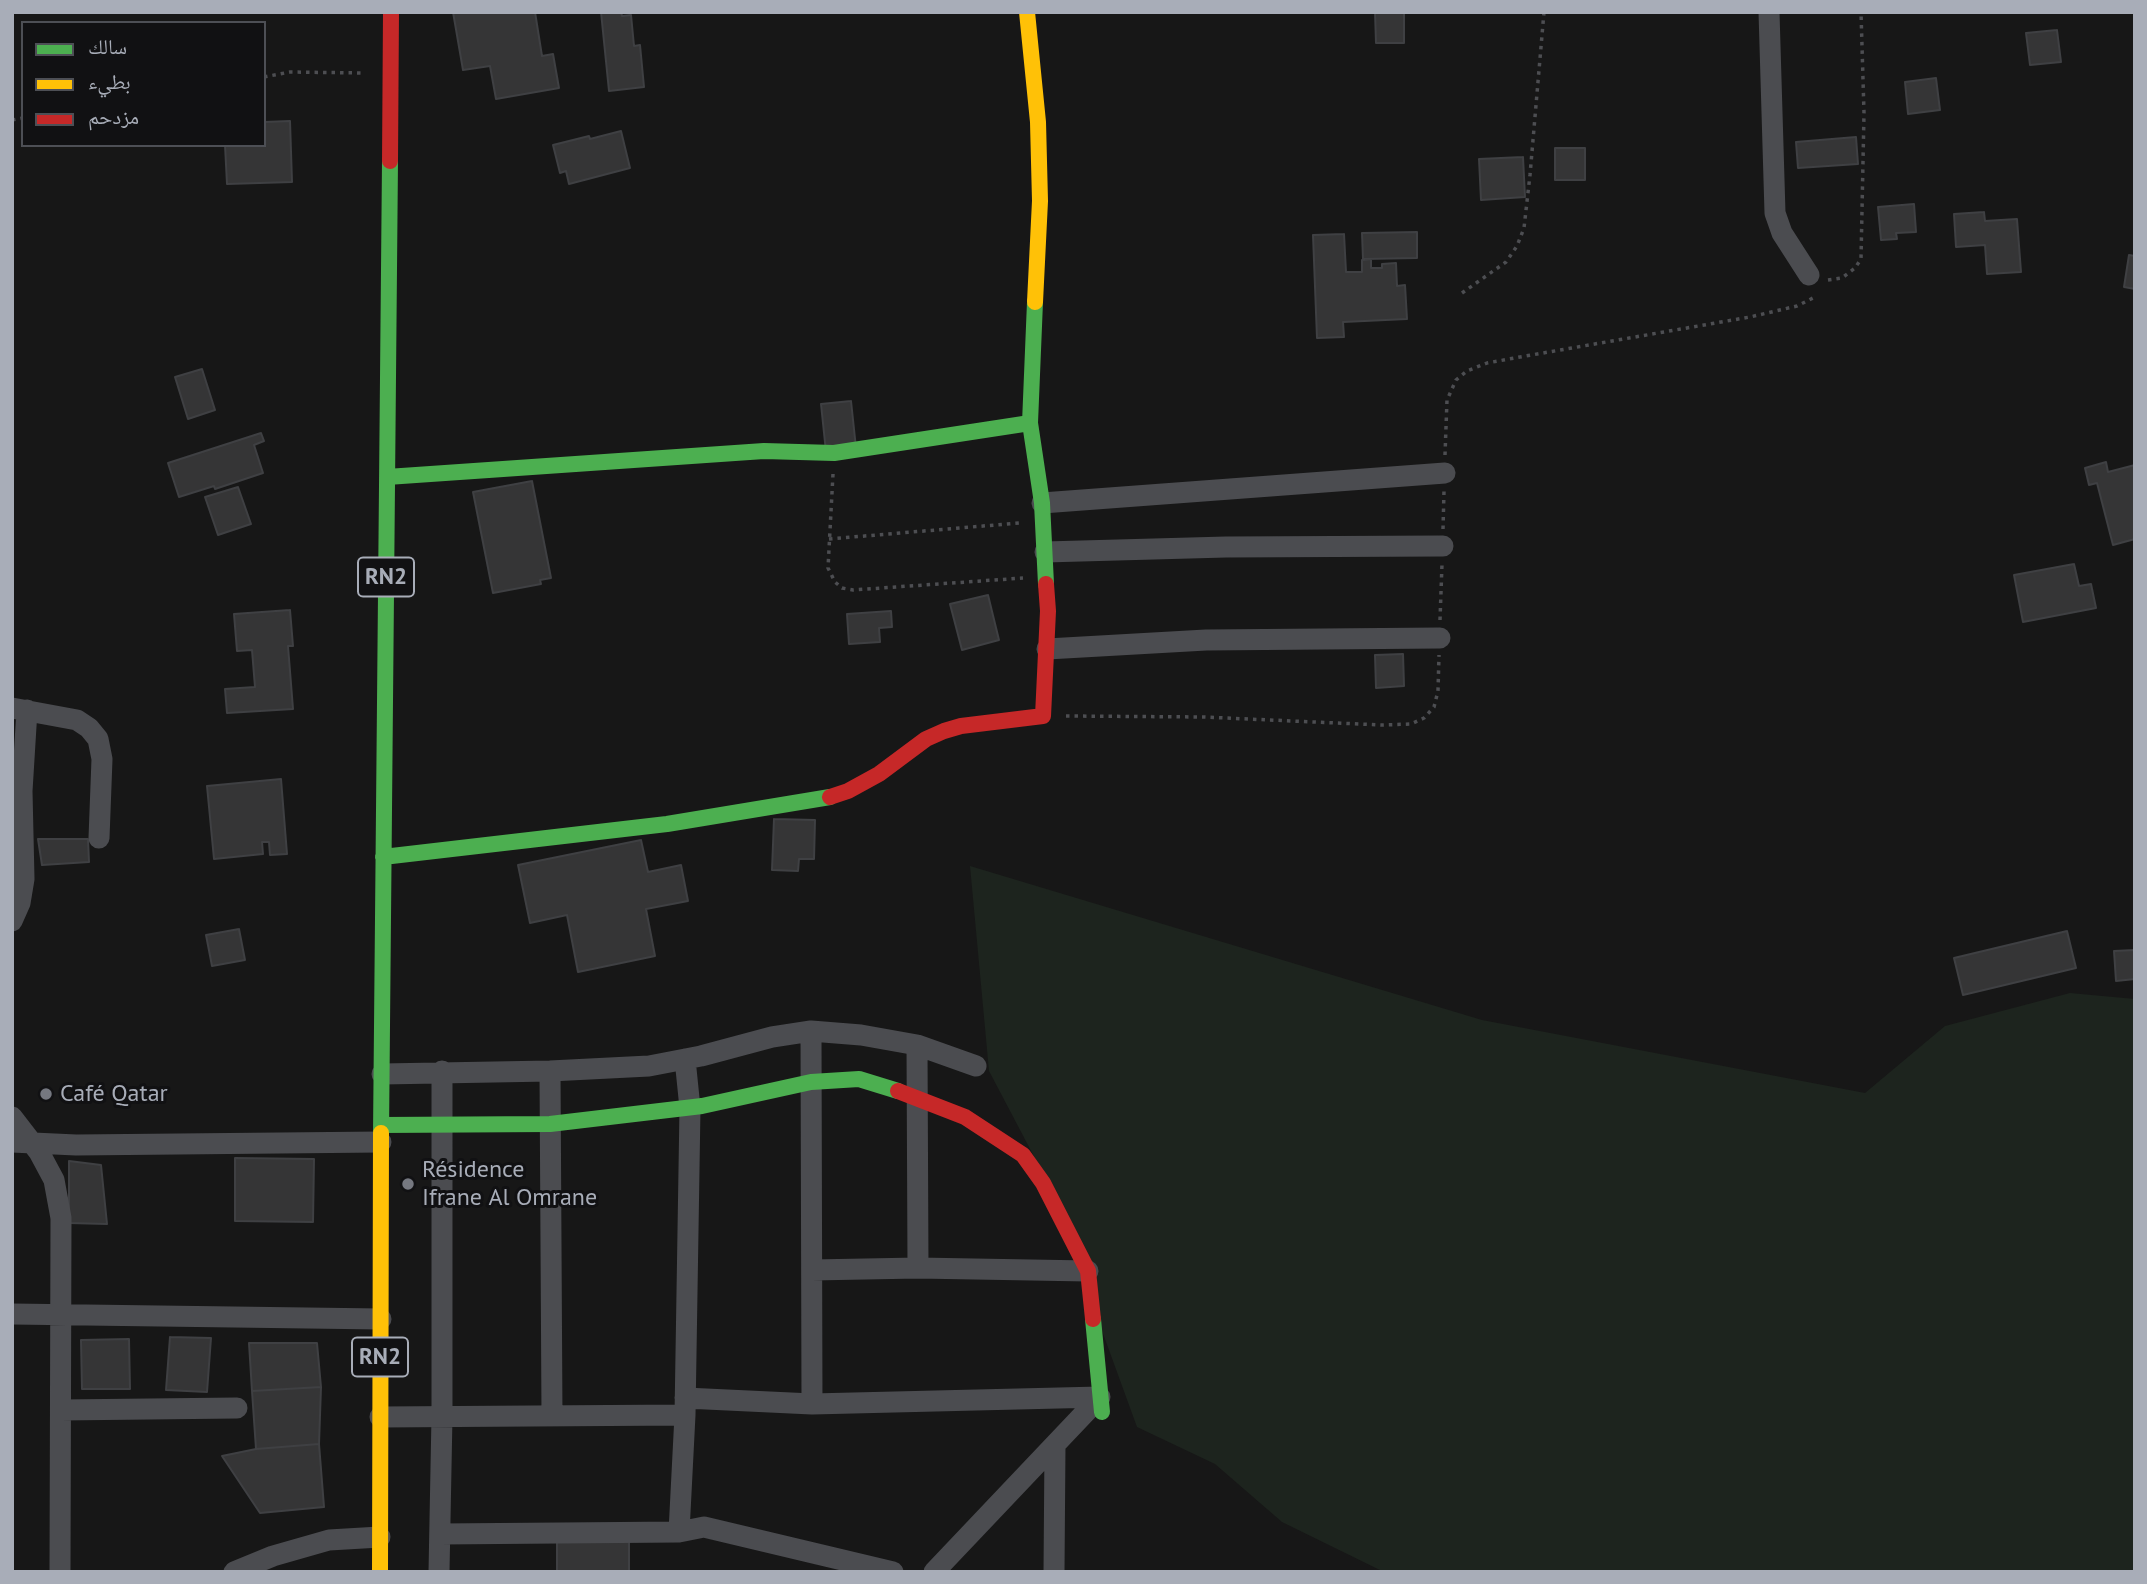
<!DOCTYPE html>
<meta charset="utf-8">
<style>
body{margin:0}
#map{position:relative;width:2147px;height:1584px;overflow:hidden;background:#171717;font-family:"PT Sans","Noto Naskh Arabic",sans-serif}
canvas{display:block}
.frame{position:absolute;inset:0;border:14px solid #a8adb8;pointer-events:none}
.legend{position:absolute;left:21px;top:21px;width:245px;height:126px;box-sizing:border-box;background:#111113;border:2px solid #4d4f55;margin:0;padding:9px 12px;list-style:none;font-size:21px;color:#a8adb8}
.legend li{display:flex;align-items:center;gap:14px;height:35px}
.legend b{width:35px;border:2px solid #4d4f55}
</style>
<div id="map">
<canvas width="2147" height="1584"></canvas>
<div class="frame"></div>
<ul class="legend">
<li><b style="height:9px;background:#4caf50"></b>سالك</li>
<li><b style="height:9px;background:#ffc107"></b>بطيء</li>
<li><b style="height:9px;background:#c62828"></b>مزدحم</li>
</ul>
</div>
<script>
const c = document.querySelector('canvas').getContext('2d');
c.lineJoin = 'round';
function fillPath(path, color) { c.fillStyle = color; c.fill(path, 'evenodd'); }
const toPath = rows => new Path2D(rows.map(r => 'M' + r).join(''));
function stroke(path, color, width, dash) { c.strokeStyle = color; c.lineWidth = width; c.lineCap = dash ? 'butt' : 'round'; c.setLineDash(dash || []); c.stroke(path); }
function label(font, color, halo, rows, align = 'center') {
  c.font = font + ' "PT Sans",sans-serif'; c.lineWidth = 6; c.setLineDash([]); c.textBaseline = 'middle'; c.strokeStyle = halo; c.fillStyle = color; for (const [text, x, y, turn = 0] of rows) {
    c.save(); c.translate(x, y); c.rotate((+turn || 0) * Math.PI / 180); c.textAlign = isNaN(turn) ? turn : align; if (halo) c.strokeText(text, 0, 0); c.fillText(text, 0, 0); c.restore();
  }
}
const green = toPath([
 [970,866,1482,1020,1865,1093,1945,1026,2070,993,2135,999,2135,1572,1384,1572,1282,1522,1215,1464,1137,1427,1049,1185,989,1071]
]);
const building = toPath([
 [453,12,535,12,542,56,553,54,559,88,496,99,490,66,463,70,453,12],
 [601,12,621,12,622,16,631,15,634,46,640,45,644,87,609,91,601,12],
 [1375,12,1404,12,1404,43,1376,43,1375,12],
 [2057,30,2061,62,2030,65,2026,33,2057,30],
 [1936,78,1940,110,1908,114,1905,82,1936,78],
 [290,121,292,182,227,184,225,145,264,145,264,122,290,121],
 [621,131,630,168,569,184,566,171,560,173,553,145,589,136,590,139,621,131],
 [1856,137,1858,164,1798,168,1796,142,1856,137],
 [1555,148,1585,148,1585,180,1555,180,1555,148],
 [1523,157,1525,197,1481,200,1479,159,1523,157],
 [1914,204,1916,232,1896,233,1897,239,1881,240,1878,207,1914,204],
 [1984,212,1985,221,2017,219,2021,272,1987,274,1985,245,1956,247,1954,214,1984,212],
 [1417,232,1417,258,1363,259,1362,233,1417,232],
 [1344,234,1346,272,1362,272,1362,260,1371,259,1371,268,1382,268,1382,264,1396,263,1397,286,1405,285,1407,319,1343,322,1344,337,1317,338,1313,235,1344,234],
 [2129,255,2135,256,2135,289,2124,287,2129,255],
 [202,369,215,410,188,419,175,377,202,369],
 [851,401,856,448,826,452,821,404,851,401],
 [261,433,264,441,254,445,263,473,215,489,214,486,179,497,168,463,261,433],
 [2106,462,2108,472,2135,465,2135,539,2113,545,2097,483,2089,485,2085,468,2106,462],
 [532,481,551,578,540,580,541,584,493,593,473,492,532,481],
 [238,487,251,524,218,535,205,497,238,487],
 [2074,564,2079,586,2091,584,2096,608,2023,622,2014,575,2074,564],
 [988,595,999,640,962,650,950,604,988,595],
 [290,610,293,646,288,646,293,709,227,713,225,689,255,687,252,650,237,651,234,614,290,610],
 [891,611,892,627,879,628,880,642,849,644,847,614,891,611],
 [1403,654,1404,686,1376,688,1375,655,1403,654],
 [281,779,287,854,270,855,269,842,262,842,263,854,214,859,207,786,281,779],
 [774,819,815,820,814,859,799,859,798,871,772,870,774,819],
 [38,839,88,839,89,862,42,865,38,839],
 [641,840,648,872,681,865,688,901,646,909,655,956,578,972,567,915,530,923,518,865,641,840],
 [239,929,245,960,212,966,206,935,239,929],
 [2067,931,2076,968,1963,995,1954,958,2067,931],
 [2135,950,2135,979,2116,981,2114,951,2135,950],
 [235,1158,314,1159,313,1222,235,1221,235,1158],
 [69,1161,101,1165,107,1224,69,1223,69,1161],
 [170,1337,211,1338,207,1392,166,1390,170,1337],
 [129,1339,130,1389,82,1389,81,1340,129,1339],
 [249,1343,317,1343,321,1387,252,1391,249,1343],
 [321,1387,319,1444,256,1449,252,1391,321,1387],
 [319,1444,324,1507,260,1513,222,1456,256,1449,319,1444],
 [557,1539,629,1539,629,1572,557,1572,557,1539]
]);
const path = toPath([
 [264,77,290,72,364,73],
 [12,120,23,118],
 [1828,280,1842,278,1855,268,1861,259,1864,113,1861,12],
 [1462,293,1506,262,1517,246,1524,228,1530,175,1544,12],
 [1445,455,1447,400,1456,380,1467,371,1487,363,1520,357,1750,317,1797,306,1813,298,1815,294],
 [833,474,828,568,835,582,842,588,853,590,1023,578],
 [1443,529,1444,491],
 [829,539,1019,523],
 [1440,620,1442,564],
 [1066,716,1203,717,1382,725,1411,724,1424,718,1434,707,1438,691,1439,655]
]);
const street = toPath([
 [1769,12,1775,213,1782,233,1809,275],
 [1042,503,1445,473],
 [1045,552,1226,547,1443,546],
 [1047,649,1206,640,1440,638],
 [12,708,77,720,89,728,98,739,102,759,99,838],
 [12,921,20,903,24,879,22,791,27,710],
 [811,1031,812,1404],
 [917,1045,918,1268],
 [550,1071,552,1416],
 [382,1074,550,1071,649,1066,701,1056,772,1037,811,1031,861,1035,917,1045,976,1066],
 [12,1117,39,1152,54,1180,61,1218,60,1572],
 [12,1142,76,1145,381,1142],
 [812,1270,918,1268,1088,1271],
 [12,1314,381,1319],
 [685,1398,812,1404,1100,1397],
 [61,1410,237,1408],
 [380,1417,685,1415],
 [679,1532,685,1415,690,1108,685,1059],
 [440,1534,679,1532,704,1527,893,1572],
 [234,1572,273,1556,329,1540,380,1537],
 [439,1572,442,1416,442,1071],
 [934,1572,1100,1397],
 [1054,1572,1055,1445]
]);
const fast = toPath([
 [1030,423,1042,503,1046,584],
 [387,477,764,451,834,453,1030,423,1035,302],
 [383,857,667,824,830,797],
 [381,1125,550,1124,702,1106,811,1082,859,1079,898,1091],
 [381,1133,390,161],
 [1093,1319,1102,1412]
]);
const slow = toPath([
 [1027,12,1038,122,1040,201,1035,302],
 [380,1572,381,1133]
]);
const jam = toPath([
 [390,161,391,12],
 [830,797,848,791,879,774,926,739,944,731,961,726,1043,716,1048,611,1046,584],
 [898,1091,965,1117,1023,1155,1043,1183,1088,1271,1093,1319]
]);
const markers = [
 [46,1094,7,"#757880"],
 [408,1184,7,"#757880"]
];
const shields = [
 [386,577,56],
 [380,1357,56]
];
const shieldNames = [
 ["RN2",386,577],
 ["RN2",380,1357]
];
const poiNames = [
 ["Café Qatar",60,1094],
 ["Résidence",422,1170],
 ["Ifrane Al Omrane",422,1198]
];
fillPath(green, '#1d241e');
fillPath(building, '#353536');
stroke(building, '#3f4043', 2);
stroke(path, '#4d4e52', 3.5, [3.5, 5]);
stroke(street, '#4b4c50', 21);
stroke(fast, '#4caf50', 16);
stroke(slow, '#ffc107', 16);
stroke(jam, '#c62828', 16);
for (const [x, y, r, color] of markers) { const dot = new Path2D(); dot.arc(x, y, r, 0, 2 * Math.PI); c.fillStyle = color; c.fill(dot); stroke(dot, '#111113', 2.5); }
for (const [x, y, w] of shields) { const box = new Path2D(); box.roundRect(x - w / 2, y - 19.5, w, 39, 5); c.fillStyle = '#111113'; c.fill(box); stroke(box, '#a8adb8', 2); }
label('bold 23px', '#a8adb8', null, shieldNames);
label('24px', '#a8adb8', '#111113', poiNames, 'left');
</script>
